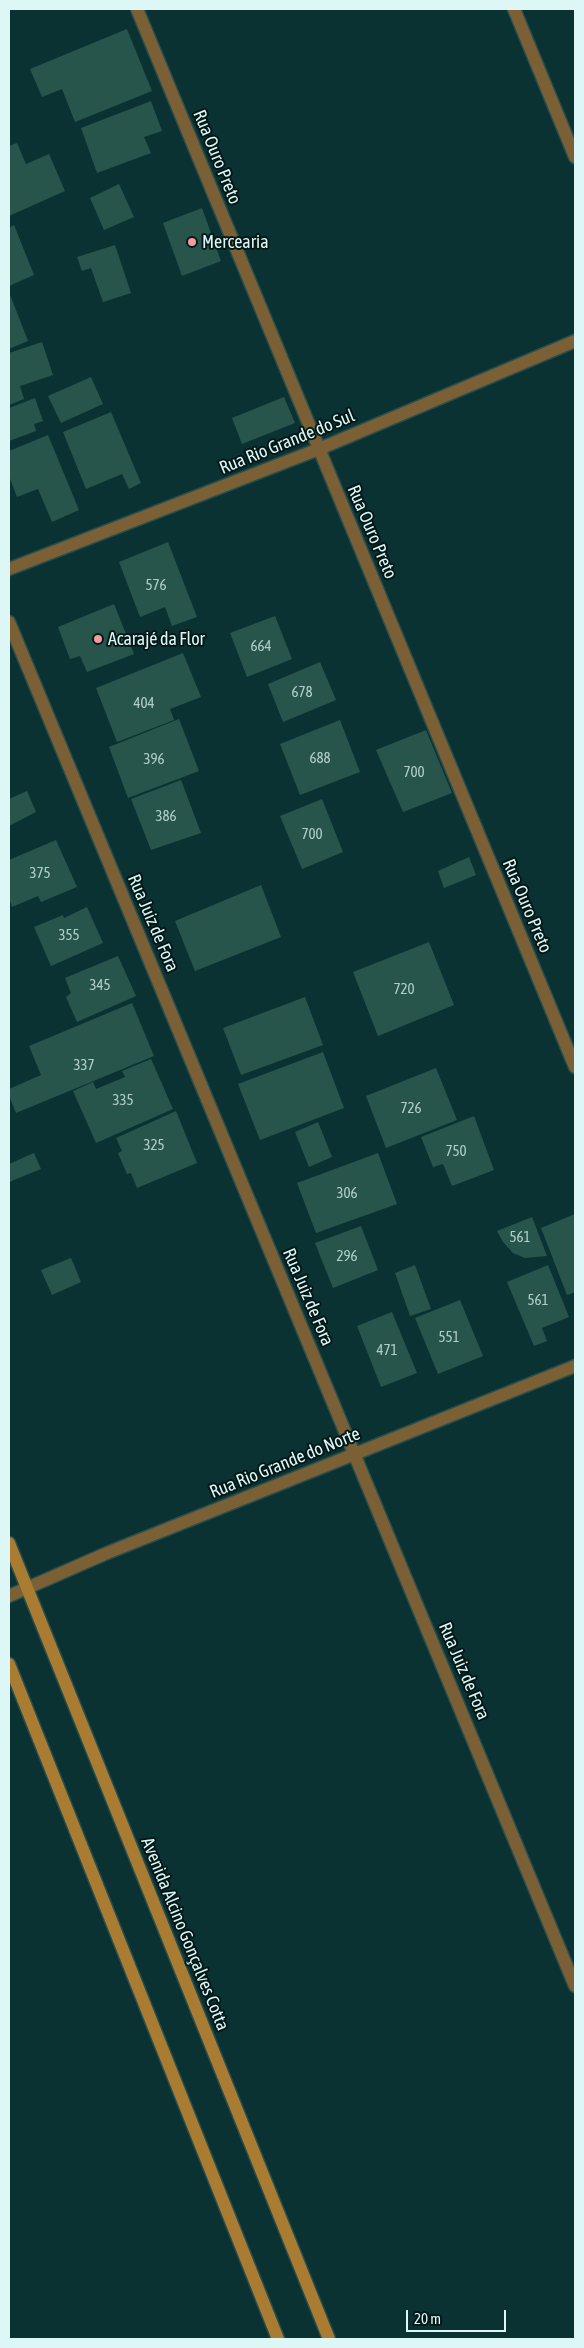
<!DOCTYPE html>
<meta charset="utf-8">
<style>
body{margin:0}
#map{position:relative;width:584px;height:2348px;overflow:hidden;background:#0a3233;font-family:"Asap Condensed",sans-serif}
canvas{display:block}
.frame{position:absolute;inset:0;border:10px solid #ddf7f7;pointer-events:none}
.scale{position:absolute;left:406px;top:2310px;width:100px;height:22px;box-sizing:border-box;border:2px solid #ddf7f7;border-top:0;padding-left:6px;font-size:15px;line-height:18px;white-space:nowrap;color:#ddf7f7;-webkit-text-stroke:4px #041818;paint-order:stroke}
</style>
<div id="map">
<canvas width="584" height="2348"></canvas>
<div class="frame"></div>
<div class="scale">20 m</div>
</div>
<script>
const c = document.querySelector('canvas').getContext('2d');
c.lineJoin = 'round';
function fillPath(path, color) { c.fillStyle = color; c.fill(path, 'evenodd'); }
const toPath = rows => new Path2D(rows.map(r => 'M' + r).join(''));
function stroke(path, color, width, dash) { c.strokeStyle = color; c.lineWidth = width; c.lineCap = dash ? 'butt' : 'round'; c.setLineDash(dash || []); c.stroke(path); }
function label(font, color, halo, rows, align = 'center') {
  c.font = font + ' "Asap Condensed",sans-serif'; c.lineWidth = 4; c.setLineDash([]); c.textBaseline = 'middle'; c.strokeStyle = halo; c.fillStyle = color; for (const [text, x, y, turn = 0] of rows) {
    c.save(); c.translate(x, y); c.rotate((+turn || 0) * Math.PI / 180); c.textAlign = isNaN(turn) ? turn : align; if (halo) c.strokeText(text, 0, 0); c.fillText(text, 0, 0); c.restore();
  }
}
const building = toPath([
 [127,29,152,91,75,122,62,89,42,97,30,69],
 [151,101,162,131,144,137,151,153,97,173,81,128],
 [17,143,26,164,49,154,65,191,9,216,9,146],
 [119,184,134,217,104,230,90,198],
 [202,208,221,261,182,276,163,223],
 [14,225,34,275,9,286,9,228],
 [115,245,131,293,103,302,91,268,82,271,77,257],
 [9,292,28,341,9,349],
 [42,342,53,375,20,386,24,399,9,405,9,353],
 [91,377,103,404,61,423,48,396],
 [284,397,295,423,242,444,232,418],
 [35,398,43,421,34,424,36,431,9,441,9,408],
 [111,412,141,483,129,489,122,474,86,489,63,432],
 [48,435,79,510,52,522,38,489,17,497,9,476,9,451],
 [168,542,197,617,172,626,165,607,140,617,119,562],
 [114,604,134,654,87,672,80,656,70,659,58,627],
 [275,616,292,659,247,677,230,633],
 [183,653,201,697,170,709,174,720,117,742,96,688],
 [320,662,336,700,283,722,268,684],
 [179,719,199,771,128,798,109,747],
 [340,720,360,772,300,795,280,744],
 [426,730,452,793,403,812,376,750],
 [181,780,201,833,151,850,131,799],
 [27,791,36,812,9,826,9,799],
 [322,799,343,852,302,869,280,816],
 [56,840,77,887,41,902,38,896,12,907,9,898,9,860],
 [469,857,476,875,444,888,438,871],
 [261,885,281,937,195,971,175,921],
 [87,907,103,943,51,966,34,927,63,915,64,918],
 [429,942,454,1005,378,1036,353,972],
 [118,956,136,996,77,1022,66,997,71,993,65,978],
 [305,997,323,1045,241,1075,223,1028],
 [132,1003,154,1056,16,1113,9,1096,9,1089,41,1075,29,1046],
 [323,1052,344,1108,260,1140,238,1084],
 [151,1059,173,1109,96,1143,73,1091,93,1082,96,1089,125,1077,122,1071],
 [436,1068,457,1120,386,1148,366,1096],
 [176,1111,197,1163,137,1188,131,1173,127,1174,118,1153,122,1151,116,1138],
 [474,1116,494,1170,452,1186,443,1164,433,1167,421,1137],
 [318,1122,332,1157,309,1167,295,1132],
 [34,1153,41,1169,9,1182,9,1164],
 [378,1153,397,1204,316,1233,297,1183],
 [575,1214,575,1292,567,1295,541,1228],
 [532,1217,547,1256,525,1258,513,1253,503,1242,497,1231],
 [361,1226,378,1270,333,1288,315,1243],
 [71,1258,81,1282,52,1295,41,1270],
 [415,1265,431,1309,410,1316,395,1273],
 [548,1265,569,1317,542,1328,547,1341,534,1346,507,1282],
 [460,1300,483,1356,438,1374,415,1318],
 [392,1312,417,1373,381,1387,357,1326]
]);
const minor = toPath([
 [137,9,575,1067],
 [514,9,575,157],
 [9,569,319,449,575,341],
 [9,622,575,1986],
 [9,1596,107,1553,575,1366]
]);
const secondary = toPath([
 [9,1543,329,2339],
 [9,1664,278,2339]
]);
const markers = [
 [192,242,5,"#f49b9f"],
 [98,639,5,"#f49b9f"]
];
const numberNames = [
 ["576",156,585],
 ["664",261,646],
 ["678",302,692],
 ["404",144,703],
 ["688",320,758],
 ["396",154,759],
 ["700",414,772],
 ["386",166,816],
 ["700",312,834],
 ["375",40,873],
 ["355",69,935],
 ["345",100,985],
 ["720",404,989],
 ["337",84,1065],
 ["335",123,1100],
 ["726",411,1108],
 ["325",154,1145],
 ["750",456,1151],
 ["306",347,1193],
 ["561",520,1237],
 ["296",347,1256],
 ["561",538,1300],
 ["551",449,1337],
 ["471",387,1350]
];
const streetNames = [
 ["Rua Ouro Preto",217,157,68],
 ["Rua Rio Grande do Sul",287,442,-22],
 ["Rua Ouro Preto",372,532,67],
 ["Rua Ouro Preto",527,906,67],
 ["Rua Juiz de Fora",153,923,67],
 ["Rua Juiz de Fora",308,1297,67],
 ["Rua Rio Grande do Norte",285,1463,-22],
 ["Rua Juiz de Fora",464,1671,67],
 ["Avenida Alcino Gonçalves Cotta",185,1934,68]
];
const poiNames = [
 ["Mercearia",202,242],
 ["Acarajé da Flor",108,639]
];
fillPath(building, '#27554b');
stroke(minor, '#284e4e', 15);
stroke(secondary, '#284e4e', 15);
stroke(minor, '#7c6035', 12);
stroke(secondary, '#a97c32', 12);
for (const [x, y, r, color] of markers) { const dot = new Path2D(); dot.arc(x, y, r, 0, 2 * Math.PI); c.fillStyle = color; c.fill(dot); stroke(dot, '#041818', 2); }
label('15px', '#b0cecc', null, numberNames);
label('18px', '#ddf7f7', '#041818', streetNames);
label('18px', '#ddf7f7', '#041818', poiNames, 'left');
</script>
